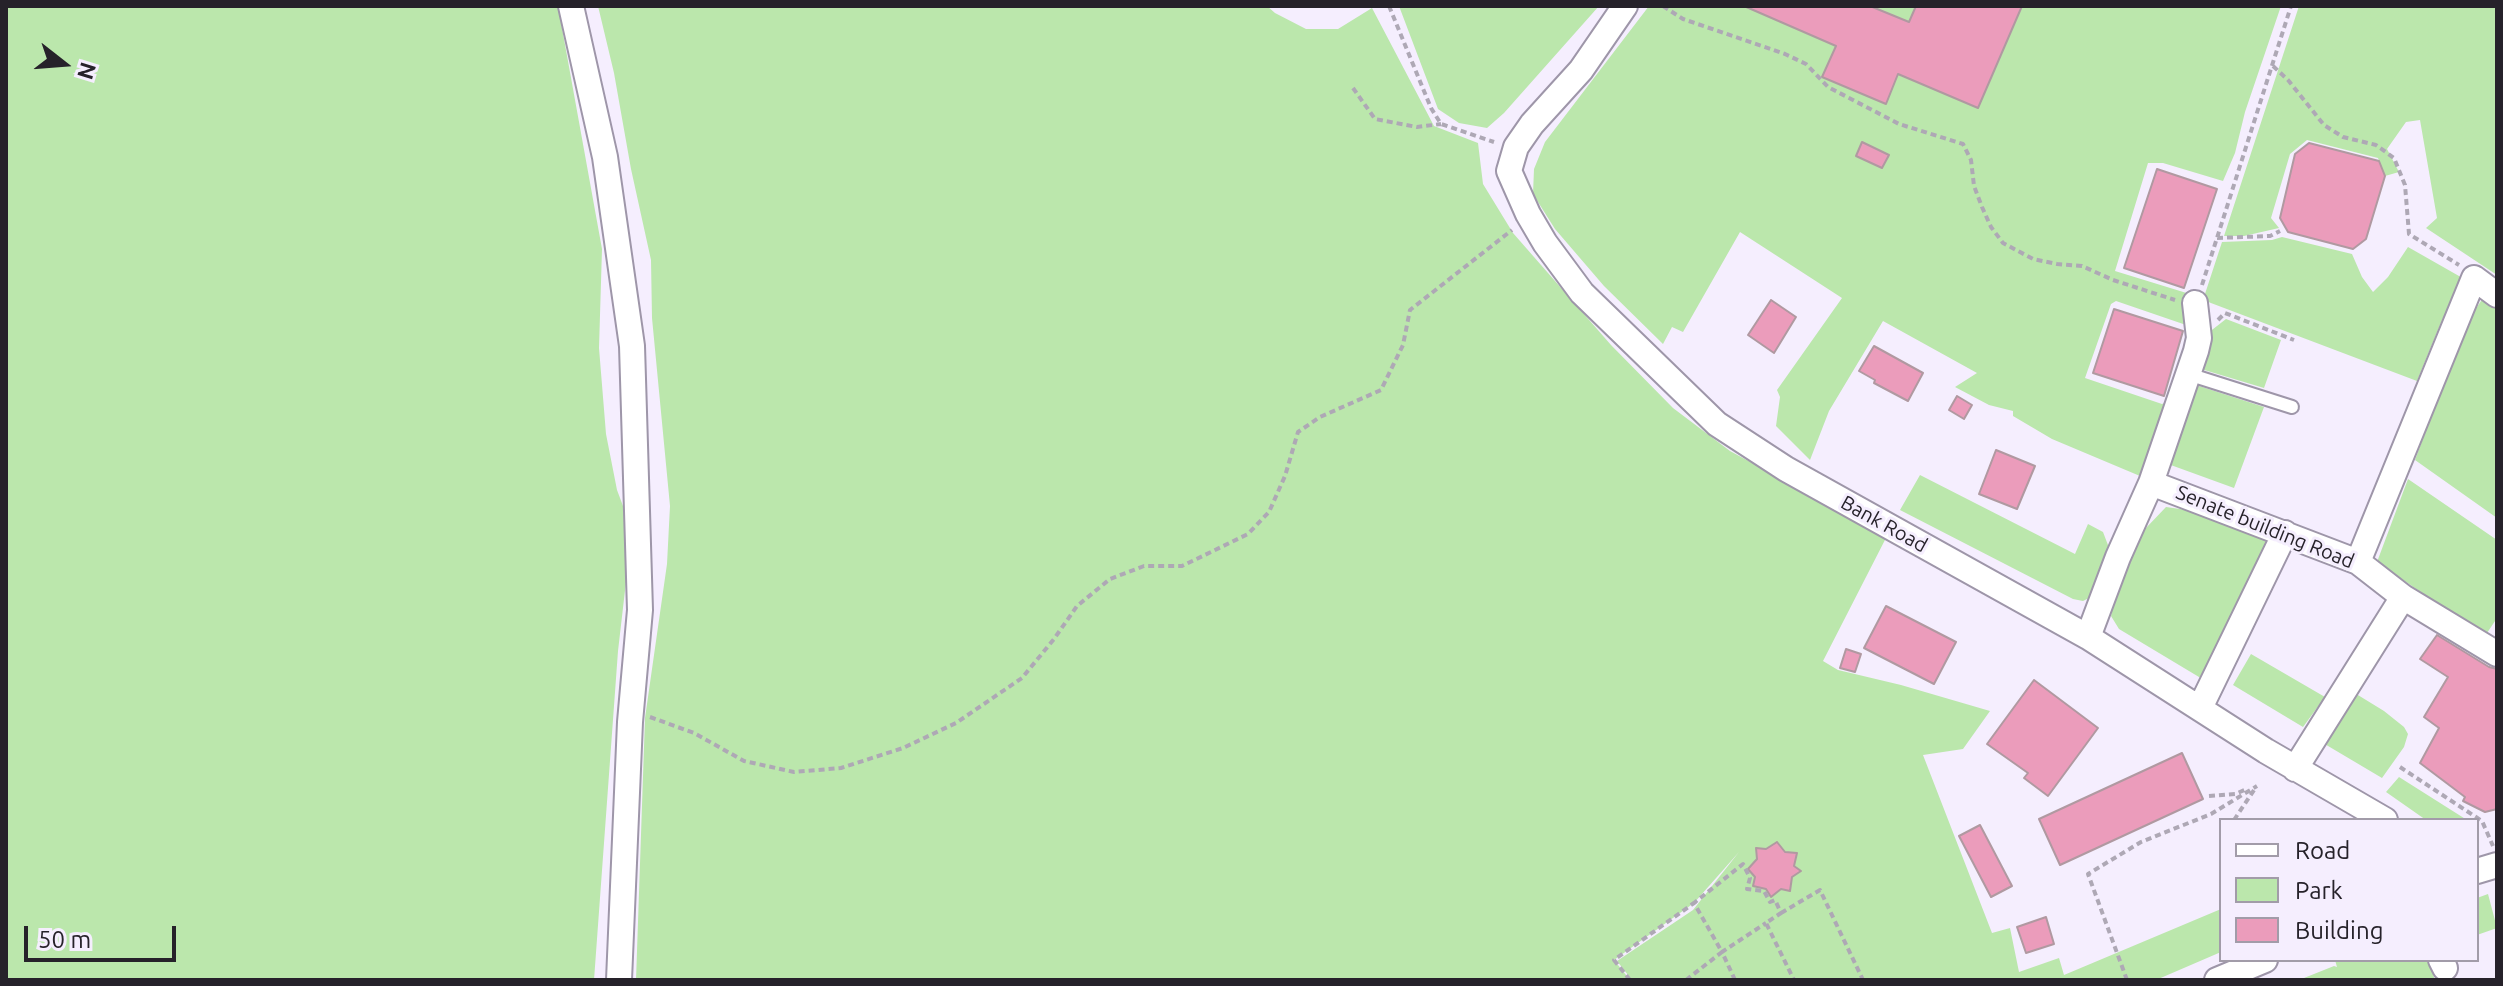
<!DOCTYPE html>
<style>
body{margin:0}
#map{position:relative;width:2503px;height:986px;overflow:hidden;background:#f5eefe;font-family:Ubuntu,sans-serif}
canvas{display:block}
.frame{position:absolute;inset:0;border:8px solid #26222a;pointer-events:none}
.legend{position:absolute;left:2219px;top:818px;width:260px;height:144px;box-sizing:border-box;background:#f5eefe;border:2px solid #a29ca9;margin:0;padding:10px 14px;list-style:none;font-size:24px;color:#26222a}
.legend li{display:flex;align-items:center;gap:16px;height:40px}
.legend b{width:40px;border:2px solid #a29ca9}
.north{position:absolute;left:24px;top:24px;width:80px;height:80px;-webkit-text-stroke:6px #f5eefe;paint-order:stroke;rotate:107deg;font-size:22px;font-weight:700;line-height:32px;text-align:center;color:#26222a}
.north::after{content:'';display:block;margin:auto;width:28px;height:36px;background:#26222a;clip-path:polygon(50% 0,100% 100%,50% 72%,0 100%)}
.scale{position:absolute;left:24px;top:926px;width:152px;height:36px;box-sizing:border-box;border:4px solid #26222a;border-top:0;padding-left:10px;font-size:24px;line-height:28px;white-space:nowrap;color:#26222a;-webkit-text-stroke:6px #f5eefe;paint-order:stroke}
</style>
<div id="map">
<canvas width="2503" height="986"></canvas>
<div class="frame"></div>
<ul class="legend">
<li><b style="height:10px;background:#fff"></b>Road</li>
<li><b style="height:22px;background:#bbe7ac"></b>Park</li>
<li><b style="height:22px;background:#eb9cbb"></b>Building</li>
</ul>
<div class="north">N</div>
<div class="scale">50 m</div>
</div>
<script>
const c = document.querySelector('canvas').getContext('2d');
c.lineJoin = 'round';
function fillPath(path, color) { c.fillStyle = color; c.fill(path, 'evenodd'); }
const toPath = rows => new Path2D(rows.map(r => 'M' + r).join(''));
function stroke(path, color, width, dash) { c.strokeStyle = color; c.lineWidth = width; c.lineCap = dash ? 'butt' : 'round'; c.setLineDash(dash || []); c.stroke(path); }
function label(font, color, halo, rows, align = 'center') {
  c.font = font + ' Ubuntu,sans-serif'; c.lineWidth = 6; c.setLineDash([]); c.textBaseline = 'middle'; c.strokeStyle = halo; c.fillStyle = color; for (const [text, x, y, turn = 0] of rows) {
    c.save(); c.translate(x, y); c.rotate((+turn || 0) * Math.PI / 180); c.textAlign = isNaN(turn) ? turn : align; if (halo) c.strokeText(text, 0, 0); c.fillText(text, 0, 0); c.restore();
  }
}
const green = toPath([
 [6,6,558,6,602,249,599,348,606,434,617,490,632,530,618,651,594,980,6,980],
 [598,6,1267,6,1275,13,1306,29,1338,29,1372,8,1434,126,1478,143,1483,184,1513,233,1611,345,1673,408,1730,451,1887,536,1823,661,1838,670,1901,685,1990,711,1963,749,1923,755,1992,933,2010,928,2019,972,2059,958,2064,975,2221,909,2221,952,2156,980,1632,980,1617,961,1693,910,1739,852,1694,903,1614,960,1630,980,636,980,645,718,667,564,670,506,652,318,651,260,631,169,614,73],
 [1399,6,1599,6,1504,113,1487,128,1459,123,1438,109],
 [1649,6,2281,6,2245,112,2235,153,2223,181,2163,163,2148,163,2115,271,2193,295,2189,326,2116,301,2111,304,2085,378,2162,404,2172,400,2146,474,2140,476,2052,439,2013,416,2013,411,1989,405,1955,387,1977,373,1883,321,1829,411,1810,460,1776,426,1780,397,1777,390,1842,298,1740,232,1683,332,1672,327,1663,344,1604,286,1555,229,1533,194,1534,169,1545,142],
 [2299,6,2497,6,2497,275,2426,228,2437,218,2420,120,2406,122,2387,149,2399,172,2385,176,2378,158,2307,140,2290,154,2271,218,2279,228,2244,236,2224,236],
 [2282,237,2352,254,2362,277,2373,292,2388,277,2408,247,2466,280,2442,320,2417,381,2203,300,2222,242,2272,240],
 [2483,298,2497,308,2497,518,2415,460,2465,325],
 [2226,319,2281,340,2264,388,2201,369,2208,333],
 [2196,385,2264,407,2234,488,2168,464],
 [1920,475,2075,554,2088,524,2103,532,2111,553,2096,588,2089,598,2083,601,2073,599,1900,510],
 [2408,479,2497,540,2497,618,2485,636,2377,562],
 [2166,507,2201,512,2269,541,2204,680,2119,629,2111,616,2115,597,2145,529],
 [2251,654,2325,697,2303,727,2233,685],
 [2353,692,2384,711,2404,727,2408,734,2404,747,2382,778,2323,743],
 [2399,777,2467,820,2426,820,2386,792],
 [2488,894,2497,928,2477,935,2477,898],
 [2335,960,2428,960,2435,980,2299,980,2334,966,2337,967]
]);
const building = toPath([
 [1744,6,1870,6,1909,22,1916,6,2022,6,1978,108,1898,74,1886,104,1822,77,1836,46,1744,6],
 [1862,142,1889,155,1882,168,1856,156,1862,142],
 [2309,143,2379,161,2385,176,2366,239,2353,249,2288,232,2280,218,2295,154,2309,143],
 [2157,169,2217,189,2184,288,2124,268,2157,169],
 [1771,300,1796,317,1774,353,1748,335,1771,300],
 [2114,309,2183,331,2164,396,2093,373,2114,309],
 [1874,346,1923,373,1908,401,1874,383,1875,380,1859,371,1874,346],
 [1957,396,1972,405,1964,419,1949,410,1957,396],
 [1996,450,2035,466,2017,509,1979,494,1996,450],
 [1886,606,1956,642,1934,684,1864,648,1886,606],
 [2437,635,2489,667,2497,669,2497,809,2485,812,2463,801,2465,797,2420,763,2439,728,2424,717,2448,677,2420,659,2437,635],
 [1846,649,1861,654,1855,672,1840,668,1846,649],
 [2034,680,2098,728,2048,796,2024,778,2028,773,1987,744,2034,680],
 [2182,753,2203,799,2060,865,2039,819,2182,753],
 [1980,825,2012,886,1991,897,1959,836,1980,825],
 [1777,842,1785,852,1797,853,1794,866,1801,871,1792,877,1790,891,1781,889,1771,897,1766,889,1753,886,1755,877,1748,869,1757,859,1756,848,1766,849,1777,842],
 [2046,917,2054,944,2026,953,2017,927,2046,917]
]);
const path = toPath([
 [1389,6,1431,108,1441,124,1494,142],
 [1663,6,1683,19,1785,54,1806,64,1828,87,1899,124,1963,144,1971,160,1974,186,1982,207,1991,227,2003,243,2033,259,2057,264,2082,266,2113,280,2175,300],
 [2273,66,2288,80,2324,125,2343,137,2376,145,2394,158,2405,185,2409,234,2459,265],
 [1353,88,1375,119,1417,127,1441,124],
 [2217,238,2270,236,2280,231],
 [2202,285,2291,6],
 [2218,320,2225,313,2294,340],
 [650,717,694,733,744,761,794,772,841,768,903,748,956,723,1022,678,1054,639,1077,606,1110,579,1144,566,1182,566,1248,534,1269,512,1285,476,1298,432,1320,417,1381,390,1403,345,1410,310,1512,230],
 [2400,767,2482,821,2493,846],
 [2209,796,2235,794,2247,789],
 [2234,820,2256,787],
 [1781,913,1820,890,1863,980],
 [1630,980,1614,960,1694,903],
 [1686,980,1722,952,1694,903,1743,864,1750,878,1747,889,1764,891,1770,902,1775,900,1781,913,1766,923,1794,980],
 [1735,980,1722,952,1766,923],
 [2127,980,2088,874,2141,842,2211,814,2257,786]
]);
const service = toPath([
 [2188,374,2292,407]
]);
const minor = toPath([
 [571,6,605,157,632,346,640,610,630,722,619,980],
 [1625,6,1581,70,1532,124,1516,147,1509,171,1528,214,1545,243,1582,293,1717,424,1786,469,2088,637,2266,751,2385,820],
 [2151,483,2358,562,2403,597,2497,654],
 [2358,562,2474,278,2497,295],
 [2088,637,2118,557,2151,483,2196,351,2199,338,2195,303],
 [2200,708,2285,533],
 [2295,769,2403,597],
 [2477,871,2497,865],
 [2441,960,2445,968],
 [2217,980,2265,960]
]);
const streetNames = [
 ["Bank Road",1884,524,29],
 ["Senate building Road",2265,527,22]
];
fillPath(green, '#bbe7ac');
fillPath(building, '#eb9cbb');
stroke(building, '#b099a1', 2);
stroke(service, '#9e96a9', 16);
stroke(minor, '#9e96a9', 28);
stroke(path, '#aea8b5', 4, [6, 4]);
stroke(service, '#fff', 12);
stroke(minor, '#fff', 24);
label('20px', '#26222a', '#f5eefe', streetNames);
</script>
